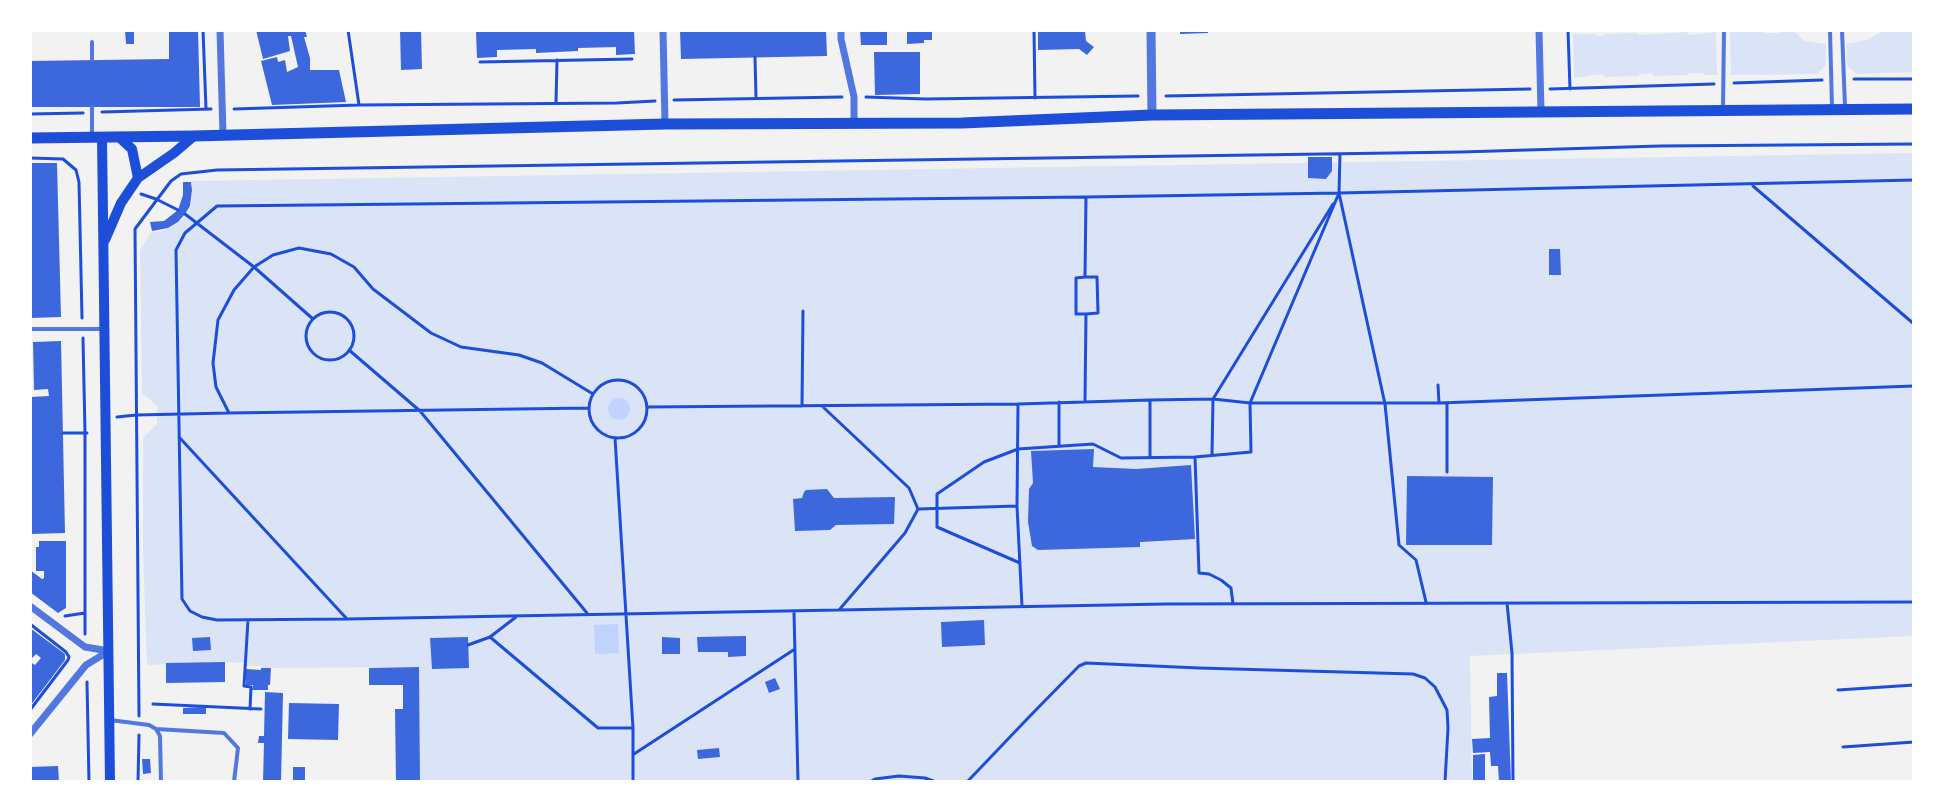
<!DOCTYPE html>
<style>
body{margin:0}
#map{position:relative;width:1944px;height:812px;overflow:hidden;background:#f2f2f2;font-family:Spectral,serif}
canvas{display:block}
.frame{position:absolute;inset:0;border:32px solid #fff;pointer-events:none}
</style>
<div id="map">
<canvas width="1944" height="812"></canvas>
<div class="frame"></div>
</div>
<script>
const c = document.querySelector('canvas').getContext('2d');
c.lineJoin = 'round';
function fillPath(path, color) { c.fillStyle = color; c.fill(path, 'evenodd'); }
const toPath = rows => new Path2D(rows.map(r => 'M' + r).join(''));
function stroke(path, color, width, dash) { c.strokeStyle = color; c.lineWidth = width; c.lineCap = dash ? 'butt' : 'round'; c.setLineDash(dash || []); c.stroke(path); }
const green = toPath([
 [1792,30,1805,41,1826,44,1826,65,1817,74,1731,75,1730,32,1765,31,1765,33,1779,33,1780,31],
 [1884,30,1914,30,1914,72,1857,74,1847,66,1846,44,1867,40],
 [1688,32,1688,35,1716,32,1717,75,1704,75,1703,73,1689,73,1688,75,1653,76,1653,73,1639,74,1639,76,1604,77,1603,74,1574,78,1573,34,1596,34,1596,36,1603,36,1604,34,1638,33,1639,35],
 [1914,153,1914,636,1470,656,1472,782,420,782,419,667,271,668,261,668,261,666,243,666,243,663,225,662,147,665,143,553,143,438,157,424,157,406,142,393,140,250,151,232,162,231,176,225,186,216,191,206,192,196,192,181]
]);
const water = toPath([
 '608 409a11 11 0 1 1 22 0a11 11 0 1 1-22 0Z',
 [618,624,619,653,595,654,594,625]
]);
const building = toPath([
 [125,30,134,30,134,44,126,44],
 [169,30,198,30,200,107,30,107,30,61,169,59],
 [256,30,305,30,307,37,304,37,310,58,310,70,339,70,346,102,272,105,261,61,277,57,278,62,285,60,287,72,298,67,291,36,288,36,290,51,263,59],
 [400,30,421,30,422,69,401,70],
 [479,30,634,30,635,54,616,55,616,47,578,48,578,51,536,53,536,49,497,50,497,57,477,58,476,32,479,32],
 [680,30,826,30,827,56,681,59],
 [860,30,887,30,887,45,861,45],
 [907,30,932,30,932,40,924,40,924,43,907,44],
 [1045,30,1085,31,1086,41,1094,47,1087,55,1079,49,1038,50,1038,31],
 [1180,30,1208,30,1208,33,1180,34],
 [874,52,920,52,920,94,875,95],
 [1308,157,1332,157,1332,171,1326,179,1308,178],
 [30,163,57,163,61,317,30,318,30,246,31,246],
 [183,182,191,182,192,190,190,206,185,214,178,222,168,228,152,231,150,222,164,221,178,210,183,195],
 [1549,249,1560,249,1561,275,1549,275],
 [61,341,65,533,30,534,30,397,49,396,48,389,34,390,33,342],
 [1094,449,1093,467,1136,469,1191,465,1195,539,1140,542,1140,547,1038,550,1032,546,1028,522,1029,489,1033,483,1031,451],
 [1407,476,1493,477,1492,545,1406,545],
 [827,489,834,498,895,497,894,524,836,525,830,530,795,531,793,499,802,498,804,492,806,490],
 [39,541,66,541,66,608,58,613,30,592,30,570,42,579,44,578,44,571,36,571,36,547,39,547],
 [984,620,985,645,942,647,941,622],
 [30,628,65,654,65,660,30,706,30,662,35,665,41,658,36,654,30,660],
 [746,636,746,656,728,657,728,652,698,652,697,637],
 [210,637,211,650,193,651,192,638],
 [468,637,469,668,432,669,430,638],
 [662,637,680,638,680,654,662,654],
 [225,662,225,682,166,683,166,663],
 [419,667,420,782,396,782,395,709,403,709,403,685,369,685,369,668],
 [261,668,271,668,270,685,268,685,268,690,252,690,253,685,246,685,246,669,261,670],
 [1497,673,1507,673,1511,782,1499,782,1498,766,1491,766,1490,752,1473,753,1472,739,1490,738,1489,697,1497,696],
 [775,678,780,689,769,693,765,682],
 [265,692,283,693,281,782,263,782,264,743,258,743,259,736,264,736],
 [289,703,339,704,338,740,288,739],
 [206,707,206,714,183,714,183,708],
 [719,748,720,757,698,759,697,750],
 [1485,754,1485,782,1473,782,1473,755],
 [142,759,150,759,151,773,143,774],
 [58,766,59,782,30,782,30,767],
 [293,767,305,767,305,782,293,782]
]);
const path = toPath([
 [203,30,206,109],
 [348,30,359,105],
 [1034,30,1035,98],
 [1568,30,1570,89],
 [755,57,756,98],
 [480,62,632,59],
 [1854,79,1914,79],
 [1734,83,1822,80],
 [1550,89,1714,84],
 [1166,96,1530,89],
 [866,97,926,99,1138,96],
 [674,100,842,97],
 [556,102,557,60],
 [234,109,359,105,617,103,655,101],
 [102,112,211,109],
 [30,114,83,113],
 [1340,154,1339,193,1385,404,1399,545,1416,560,1426,602],
 [30,158,63,159,76,170,79,182,82,318],
 [1914,180,1339,193,1086,197,217,206,185,233,176,250,182,599,190,611,202,617,217,620,347,619,1166,604,1914,602],
 [1753,186,1914,324],
 [141,194,156,199,178,210],
 [185,214,254,267,313,319],
 [1086,277,1097,277,1098,313,1086,314],
 '306 336a24 24 0 1 1 48 0a24 24 0 1 1-48 0Z',
 [83,338,85,433,85,634],
 [349,350,420,411,587,613],
 '589 409a29 29 0 1 1 58 0a29 29 0 1 1-58 0Z',
 [1438,385,1439,403],
 [1085,401,1086,314,1076,314,1076,278,1085,277,1086,197],
 [1018,404,1017,506,1022,606],
 [1447,404,1447,472],
 [802,406,803,311],
 [822,406,909,488,918,509,905,533,839,610],
 [647,407,1018,404,1150,400,1213,399,1250,403,1439,403,1914,386],
 [229,413,216,387,213,363,218,320,234,290,254,267,273,255,299,248,331,254,354,267,373,289,431,333,461,347,519,355,542,363,593,394],
 [117,417,136,415,229,413,589,408],
 [63,433,87,433],
 [179,437,347,619],
 [615,438,633,728,633,782],
 [1059,446,1059,402],
 [1212,454,1213,399,1333,204],
 [1150,457,1150,401],
 [1195,457,1199,573,1209,574,1221,580,1231,588,1233,604],
 [918,509,1017,506],
 [1020,563,937,527,937,494,984,462,1018,449,1093,444,1121,458,1195,457,1251,452,1250,403,1339,193],
 [1507,603,1512,653,1513,782],
 [794,612,798,782],
 [65,616,85,613],
 [248,620,244,686,251,687,250,709],
 [30,624,66,652,69,657,68,660,30,710],
 [490,637,598,728,633,728],
 [468,645,490,637,516,617],
 [87,682,89,782],
 [1838,690,1914,685],
 [153,704,261,709],
 [139,716,135,229,171,181,181,174,217,170,1461,152,1660,146,1914,144],
 [1843,747,1914,742],
 [634,754,795,649],
 [138,782,139,735],
 [870,782,875,779,899,776,925,778,936,782],
 [967,782,1029,717,1079,666,1086,663,1199,668,1413,674,1425,678,1435,687,1447,710,1448,728,1445,782]
]);
const service = toPath([
 [1830,30,1832,108],
 [1842,30,1845,107],
 [92,60,92,42],
 [92,107,92,137],
 [1723,108,1724,30],
 [30,329,104,329],
 [110,720,149,725,156,729,160,736,161,782],
 [156,729,224,733,238,748,234,782]
]);
const minor = toPath([
 [220,30,223,135],
 [663,30,665,124],
 [841,30,841,39,854,97,854,122],
 [1539,30,1541,111],
 [30,606,85,647,109,651],
 [30,734,86,665,109,651]
]);
const tertiary = toPath([
 [1151,30,1152,115]
]);
const secondary = toPath([
 [102,137,110,782],
 [119,137,132,149,138,178],
 [105,240,121,203,138,178,174,153,194,136]
]);
const primary = toPath([
 [30,138,194,136,665,124,962,123,1152,115,1914,109]
]);
fillPath(green, '#dbe4f7');
fillPath(water, '#bfd3fe');
fillPath(building, '#3d67dc');
stroke(path, '#1d4ed8', 3);
stroke(service, '#5277de', 4);
stroke(minor, '#5277de', 7);
stroke(tertiary, '#5277de', 9);
stroke(secondary, '#1d4ed8', 10);
stroke(primary, '#1d4ed8', 11);
</script>
